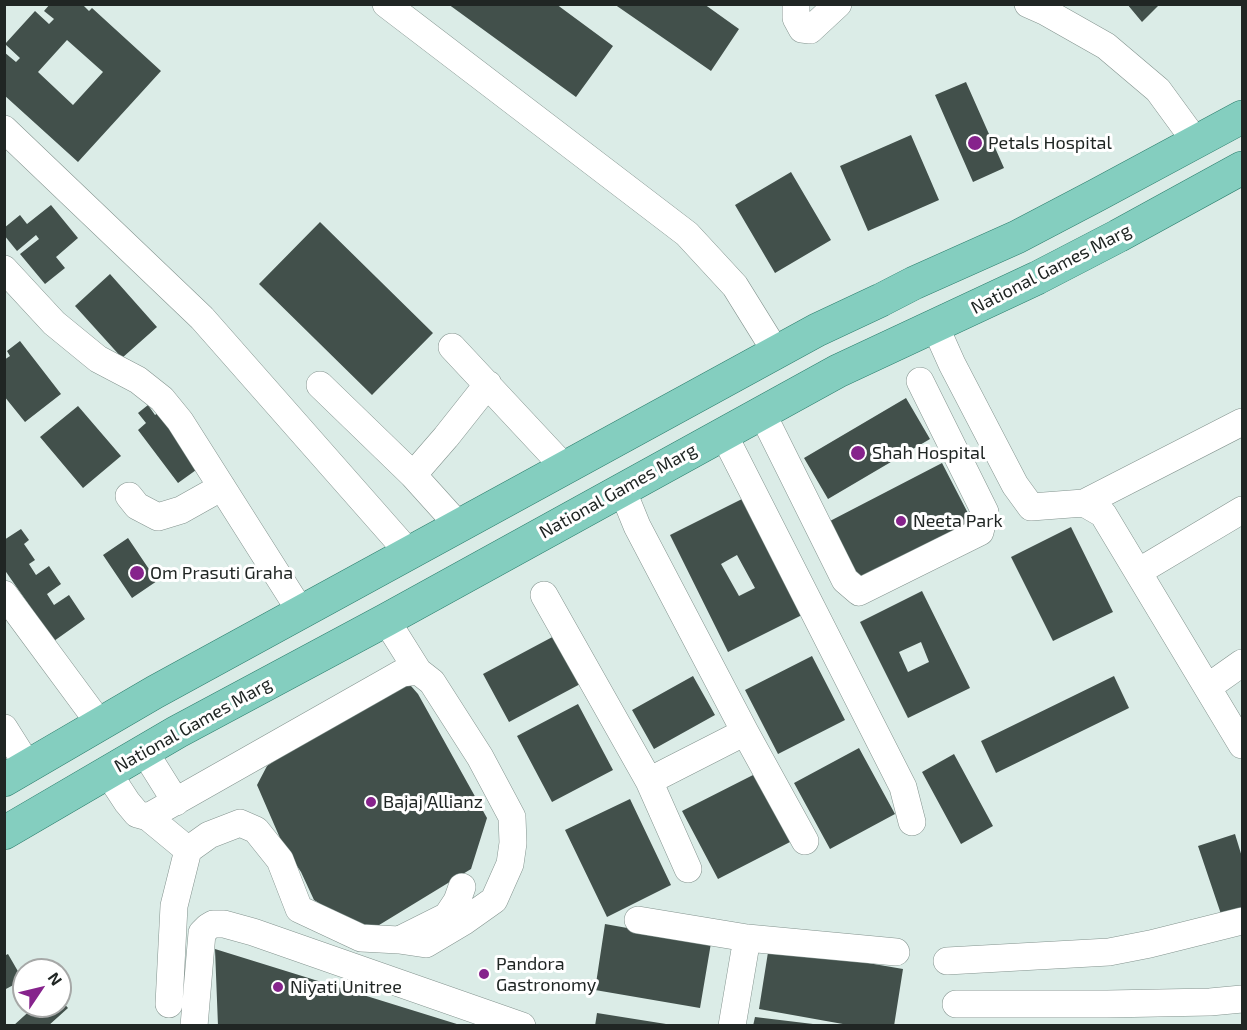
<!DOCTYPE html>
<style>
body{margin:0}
#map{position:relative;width:1247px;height:1030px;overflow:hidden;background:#dbece7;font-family:"Exo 2",sans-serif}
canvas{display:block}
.frame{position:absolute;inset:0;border:6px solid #202624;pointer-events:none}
.north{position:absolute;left:12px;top:958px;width:60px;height:60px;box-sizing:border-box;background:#fff;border:2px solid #a6a8a7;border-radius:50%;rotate:55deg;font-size:16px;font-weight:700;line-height:24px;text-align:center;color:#202624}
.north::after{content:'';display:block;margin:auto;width:21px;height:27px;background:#86238c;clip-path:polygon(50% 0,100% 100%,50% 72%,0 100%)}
</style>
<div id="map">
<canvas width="1247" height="1030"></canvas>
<div class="frame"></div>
<div class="north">N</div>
</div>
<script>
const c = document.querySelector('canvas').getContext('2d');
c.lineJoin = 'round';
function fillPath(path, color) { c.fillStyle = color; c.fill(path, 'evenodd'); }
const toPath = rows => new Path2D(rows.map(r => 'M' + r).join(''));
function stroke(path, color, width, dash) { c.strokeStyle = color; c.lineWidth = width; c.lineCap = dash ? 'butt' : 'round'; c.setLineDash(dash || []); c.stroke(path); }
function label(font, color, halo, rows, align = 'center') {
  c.font = font + ' "Exo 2",sans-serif'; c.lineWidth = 6; c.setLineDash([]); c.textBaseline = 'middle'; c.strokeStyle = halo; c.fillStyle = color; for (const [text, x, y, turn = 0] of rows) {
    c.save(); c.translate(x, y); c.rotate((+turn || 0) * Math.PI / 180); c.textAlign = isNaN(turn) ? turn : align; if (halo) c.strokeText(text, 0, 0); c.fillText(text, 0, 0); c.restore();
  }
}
const building = toPath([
 [50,4,82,4,89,11,92,8,161,71,78,162,4,95,4,52,16,62,20,58,5,44,35,11,49,24,54,19,44,11],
 [67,40,103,72,73,105,38,72],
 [448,4,556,4,613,46,576,97],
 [614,4,704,4,739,29,711,71],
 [1127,4,1160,4,1142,22],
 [966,82,1004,168,973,182,935,95],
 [911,135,939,200,868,231,840,166],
 [791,172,831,240,775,273,735,205],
 [51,205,78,238,56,257,65,268,45,284,20,254,39,239,36,235,17,251,4,235,4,228,20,215,27,224],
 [320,222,433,333,372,395,259,284],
 [110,274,157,327,122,358,75,306],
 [20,341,61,394,25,422,4,396,4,360,10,356,7,351],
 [906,398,930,439,828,499,804,458],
 [148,405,155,415,162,410,203,465,178,483,138,430,146,423,138,413],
 [78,406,121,456,83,488,40,437],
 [942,463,972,521,860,579,830,521],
 [746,497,804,614,728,652,670,535],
 [737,555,755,588,739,596,721,564],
 [1071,527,1113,612,1053,641,1011,557],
 [21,529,29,540,24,544,35,560,29,564,36,575,49,566,61,584,47,594,54,605,69,595,85,619,54,641,4,569,4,540],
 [128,538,157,581,132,598,103,555],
 [922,591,970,688,908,718,860,622],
 [921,642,929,662,908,672,899,652],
 [558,634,584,682,509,722,483,674],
 [812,656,845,720,778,754,745,690],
 [693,676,715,715,654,749,632,710],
 [1114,676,1129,708,996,773,981,741],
 [404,678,418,694,487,818,471,869,366,933,314,900,301,872,283,845,257,785,267,766,331,720],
 [578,704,613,770,552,802,517,736],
 [859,748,895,814,830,849,794,783],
 [954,754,993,826,961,844,922,772],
 [757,773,792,841,718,879,682,811],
 [630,799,671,885,607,917,565,830],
 [1235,834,1242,857,1242,913,1223,920,1198,846],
 [605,924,711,943,700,1008,595,990],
 [769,946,903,969,894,1026,854,1026,759,1009],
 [215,949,460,1025,460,1026,218,1026],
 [8,954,23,980,4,990,4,956],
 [60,999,68,1008,48,1026,13,1026,35,1006,60,1006],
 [597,1013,666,1024,666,1026,595,1026],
 [755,1017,813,1024,813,1026,753,1026]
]);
const minor = toPath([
 [386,4,687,234,735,286,776,352],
 [796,4,796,18,802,29,810,30,838,4],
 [1028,4,1046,12,1106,46,1158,90,1196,142],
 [4,129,202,318,409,553],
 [4,269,54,323,98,359,138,380,162,399,180,421,301,612],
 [935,326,952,364,1015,485,1031,507,1084,503,1103,514,1242,745],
 [452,347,565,468],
 [320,385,413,475,459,526],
 [762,413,845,580,859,592,980,532,985,512,920,381],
 [723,433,903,787,912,822],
 [413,475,446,437,488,384],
 [622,489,637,526,745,732,805,841],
 [129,496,137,506,158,517,181,510,222,487],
 [1084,503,1242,422],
 [1138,572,1242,510],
 [4,594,100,724],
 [544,595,649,781,688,869],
 [386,620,418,671],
 [1208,687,1242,663],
 [4,728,28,766],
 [144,751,176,802],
 [108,773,127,802,137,814,148,817,188,850],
 [649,781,745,732],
 [148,817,402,673,418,671,432,682,480,757,512,817,513,843,510,864,494,900,463,922,426,944,399,940],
 [638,920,747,938,896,952],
 [947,961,1109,952,1150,944,1242,921],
 [169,1004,174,906,188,850,209,835,240,823,256,830,280,860,299,909,361,938,399,940,447,916,457,901,462,887],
 [956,1004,1107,1004,1210,1002,1242,999],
 [194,1026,202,933,208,927,213,924,224,924,253,932,522,1026],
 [732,1026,747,938]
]);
const major = toPath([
 [4,780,155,692,817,330,881,300,914,283,1017,237,1097,195,1242,117],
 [4,833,177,732,386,620,838,371,1037,278,1118,236,1242,168]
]);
const markers = [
 [975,143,8,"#86238c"],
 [858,453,8,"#86238c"],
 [901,521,6,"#86238c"],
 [137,573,8,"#86238c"],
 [371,802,6,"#86238c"],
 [484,974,6,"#86238c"],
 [278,987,6,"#86238c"]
];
const poiNames = [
 ["Petals Hospital",988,143],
 ["Shah Hospital",872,453],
 ["Neeta Park",913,521],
 ["Om Prasuti Graha",150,573],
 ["Bajaj Allianz",383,802],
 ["Pandora",496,964],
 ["Gastronomy",496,985],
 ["Niyati Unitree",290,987]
];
const streetNames = [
 ["National Games Marg",1051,269,-27],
 ["National Games Marg",618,491,-29],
 ["National Games Marg",193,725,-29]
];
fillPath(building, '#42504b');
stroke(minor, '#83938e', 28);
stroke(major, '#2c7e6d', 34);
stroke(minor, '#fff', 27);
stroke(major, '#84cebf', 33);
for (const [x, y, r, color] of markers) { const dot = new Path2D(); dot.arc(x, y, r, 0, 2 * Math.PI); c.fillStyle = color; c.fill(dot); stroke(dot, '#fff', 2); }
label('18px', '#202624', '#fff', poiNames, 'left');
label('18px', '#202624', '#fff', streetNames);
</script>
